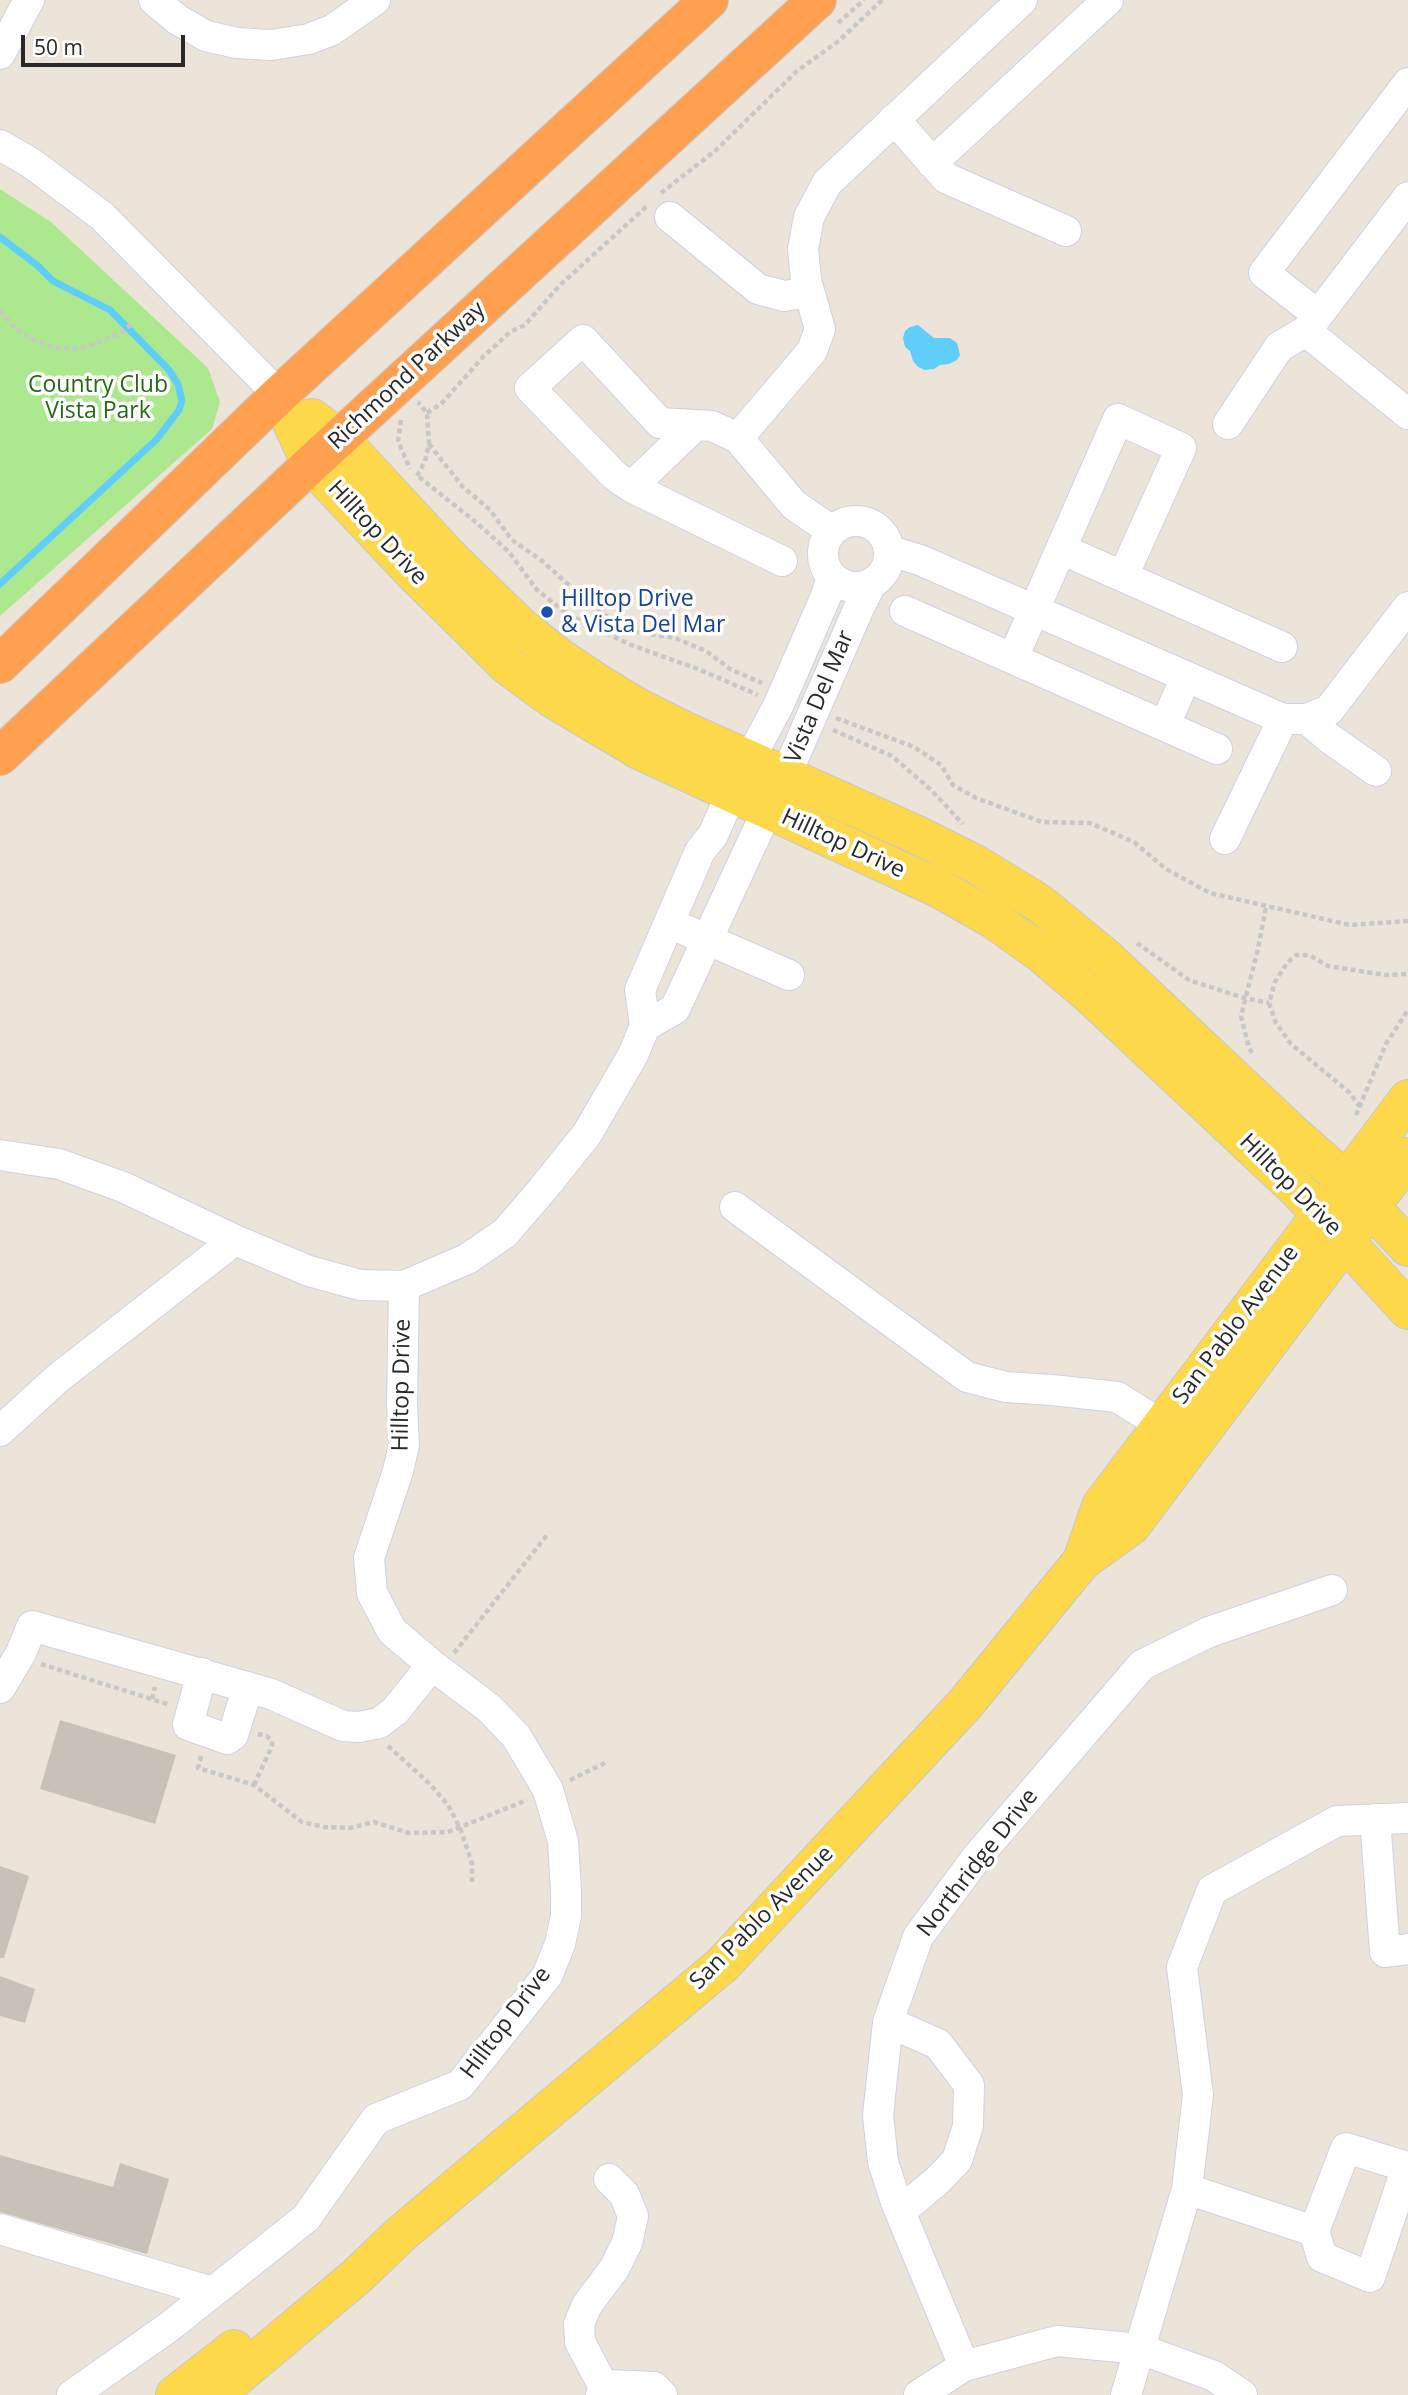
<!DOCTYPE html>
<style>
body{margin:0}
#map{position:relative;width:1408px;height:2395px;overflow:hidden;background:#ece4d8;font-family:"Open Sans",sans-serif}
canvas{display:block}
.scale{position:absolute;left:21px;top:35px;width:164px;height:32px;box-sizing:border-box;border:4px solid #282828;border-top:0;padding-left:9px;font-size:21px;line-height:24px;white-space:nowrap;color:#282828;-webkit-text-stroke:5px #fff;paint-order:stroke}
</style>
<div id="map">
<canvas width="1408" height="2395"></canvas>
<div class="scale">50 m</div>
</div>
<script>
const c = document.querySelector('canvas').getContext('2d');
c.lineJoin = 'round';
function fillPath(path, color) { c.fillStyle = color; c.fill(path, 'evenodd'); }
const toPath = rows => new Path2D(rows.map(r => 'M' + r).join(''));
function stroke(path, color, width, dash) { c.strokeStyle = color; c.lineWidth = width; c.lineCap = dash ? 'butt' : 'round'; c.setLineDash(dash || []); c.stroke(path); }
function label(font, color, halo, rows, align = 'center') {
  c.font = font + ' "Open Sans",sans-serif'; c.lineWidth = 7; c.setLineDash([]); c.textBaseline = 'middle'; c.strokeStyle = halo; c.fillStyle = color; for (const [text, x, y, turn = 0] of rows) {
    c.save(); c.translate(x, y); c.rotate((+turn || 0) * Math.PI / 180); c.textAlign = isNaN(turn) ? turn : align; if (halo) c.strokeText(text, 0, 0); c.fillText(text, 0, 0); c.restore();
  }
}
const green = toPath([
 [0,189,51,222,208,368,220,402,212,429,0,616]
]);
const water = toPath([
 [918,325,934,338,950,338,957,343,960,355,957,360,949,364,940,365,934,369,925,370,918,367,913,361,910,351,905,347,903,338,905,331,910,327]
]);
const stream = toPath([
 [0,237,38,266,53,281,110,310,169,370,178,384,182,401,179,410,157,439,0,584]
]);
const building = toPath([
 [60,1720,176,1755,155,1824,40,1789],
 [0,1866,29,1876,4,1958,0,1958],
 [0,1976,35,1989,25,2023,0,2016],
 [0,2155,113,2187,120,2163,169,2179,147,2254,0,2212]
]);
const path = toPath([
 [838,23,864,0],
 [661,193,715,151,797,71,840,40,882,0],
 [0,311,16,329,34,340,58,348,78,349,99,342,122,332,134,322],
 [427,413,442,403,483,357,510,332,525,325,559,286,647,206],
 [401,420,398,441,410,469],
 [429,444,463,487,490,510,512,540,541,560,599,612,635,632,675,638,706,651,730,669,762,683],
 [417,476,425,461,429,444,427,413,418,402],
 [419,477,477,523,509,552,537,590,569,615,631,645,698,669,758,695],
 [836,718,914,747,941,765,953,785,976,798,1042,822,1090,823,1134,842,1166,869,1210,893,1350,925,1408,921],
 [833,730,892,756,930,789,963,824],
 [1137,943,1189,980,1244,998,1269,1003],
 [1252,1053,1249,1048,1241,1016,1258,949,1266,907],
 [1360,1107,1350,1093,1291,1044,1276,1023,1269,1003,1275,982,1287,963,1296,955,1309,955,1328,966,1385,975,1408,974],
 [1356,1115,1386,1044,1408,1010],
 [454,1653,547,1535],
 [41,1664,170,1705],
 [152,1699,155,1687],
 [388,1746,430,1784,448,1805,460,1828,466,1845,472,1864,472,1882],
 [201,1756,198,1768,254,1785,302,1822,324,1827,350,1828,374,1822,409,1833,448,1832,527,1800],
 [570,1780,607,1762],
 [254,1785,272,1746,272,1741,267,1736,258,1734]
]);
const minor = toPath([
 [154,0,178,20,206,36,237,43,271,45,309,39,332,30,375,0],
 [0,54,29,0],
 [894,119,946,178,1066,231],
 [0,145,31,163,102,216,279,395],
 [932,163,1108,0],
 [670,217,758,289,784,296,809,292],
 [1318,315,1264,273,1408,83],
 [1306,331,1408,414],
 [1228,424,1279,347,1306,331,1408,197],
 [738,438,812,351,820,329,806,280,803,249,809,217,827,183,1022,0],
 [631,487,695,426],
 '823 554a33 33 0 1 1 66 0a33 33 0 1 1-66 0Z',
 [1061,549,1282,647],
 [890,551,920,560,1283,719,1307,719,1329,710,1408,607],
 [782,561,631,487,615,476,530,388,583,340,660,423,712,426,738,438,794,505,832,531],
 [905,611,1217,749],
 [1013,658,1118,419,1181,448,1123,576],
 [1307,719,1329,738,1376,771],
 [1165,725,1186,677],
 [1225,839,1283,719],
 [669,923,789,975],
 [645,1026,675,1009,759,828,786,775,858,610,871,584],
 [645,1026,640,990,700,851,713,835,731,794,779,704,826,596,832,577],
 [0,1155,59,1164,123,1187,235,1240,309,1271,360,1285,404,1286,467,1259,505,1233,542,1190,587,1134,633,1055,645,1026],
 [735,1207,967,1377,1006,1387,1052,1390,1117,1397,1162,1425],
 [0,1431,58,1378,235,1240],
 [202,1673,188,1725,227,1739,233,1735,248,1687],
 [0,1688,21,1653,32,1626,271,1694,343,1726,359,1727,379,1723,395,1711,432,1665],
 [1375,1819,1385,1952,1408,1949],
 [888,2022,938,2044,969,2085,968,2126,957,2160,938,2180,900,2212],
 [1187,2189,1314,2231,1322,2257,1370,2277,1407,2167,1346,2148,1314,2231],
 [0,2229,212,2292],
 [964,2366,896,2202,883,2162,878,2115,888,2022,918,1937,977,1857,1142,1665,1209,1632,1332,1590],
 [605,2389,580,2342,579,2324,587,2305,614,2269,627,2243,633,2216,624,2194,609,2179],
 [72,2395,169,2327,306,2218,376,2119,460,2085,547,1976,560,1944,566,1916,566,1891,563,1841,548,1790,516,1736,489,1708,432,1665,392,1631,372,1593,369,1558,398,1471,404,1445,402,1405,404,1286],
 [601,2395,610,2385,654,2387,662,2395],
 [919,2395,964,2366,1057,2341,1140,2349,1214,2376,1242,2395],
 [1126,2395,1187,2189,1198,2095,1182,1967,1212,1890,1337,1821,1408,1818]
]);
const major = toPath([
 [279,395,311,464,413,572,508,666,550,697,639,750,938,888,993,919,1042,954,1089,994,1300,1192,1408,1310],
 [312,418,339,438,449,557,521,627,560,658,599,684,639,708,683,730,915,834,977,865,1039,903,1106,958,1295,1136,1346,1181,1408,1247],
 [1082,1561,1101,1506,1408,1099],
 [175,2395,234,2349],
 [215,2395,357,2276,402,2233,722,1965,966,1703,1082,1561,1131,1526,1408,1157]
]);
const highway = toPath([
 [0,664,279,395,709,0],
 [0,756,311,464,817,0]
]);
const markers = [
 [547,612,7,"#1a4fb4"]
];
const streetNames = [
 ["Richmond Parkway",407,376,-43],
 ["Hilltop Drive",377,533,47],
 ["Vista Del Mar",820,697,-67],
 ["Hilltop Drive",843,844,25],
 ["Hilltop Drive",1290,1185,45],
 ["San Pablo Avenue",1236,1325,-53],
 ["Hilltop Drive",402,1385,-89],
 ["Northridge Drive",978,1863,-52],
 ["San Pablo Avenue",762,1918,-45],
 ["Hilltop Drive",506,2023,-53]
];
const parkNames = [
 ["Country Club",98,385],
 ["Vista Park",98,411]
];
const transitNames = [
 ["Hilltop Drive",561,599],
 ["& Vista Del Mar",561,625]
];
fillPath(green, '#ace98e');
fillPath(water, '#5fcefa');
stroke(stream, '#5fcefa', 7);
fillPath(building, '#c7c1b8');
stroke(minor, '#cdd1e3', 32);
stroke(major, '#c7c7c7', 40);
stroke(highway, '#c7c7c7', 40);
stroke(path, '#c7c7c7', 4.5, [5, 3.5]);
stroke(minor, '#fff', 30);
stroke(major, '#fed84b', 38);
stroke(highway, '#ff9f50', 38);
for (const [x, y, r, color] of markers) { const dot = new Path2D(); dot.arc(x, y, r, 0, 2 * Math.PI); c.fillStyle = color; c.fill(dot); stroke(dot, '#fff', 2.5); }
label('23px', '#282828', '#fff', streetNames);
label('23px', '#236b12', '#fff', parkNames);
label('23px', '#164399', '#fff', transitNames, 'left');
</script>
